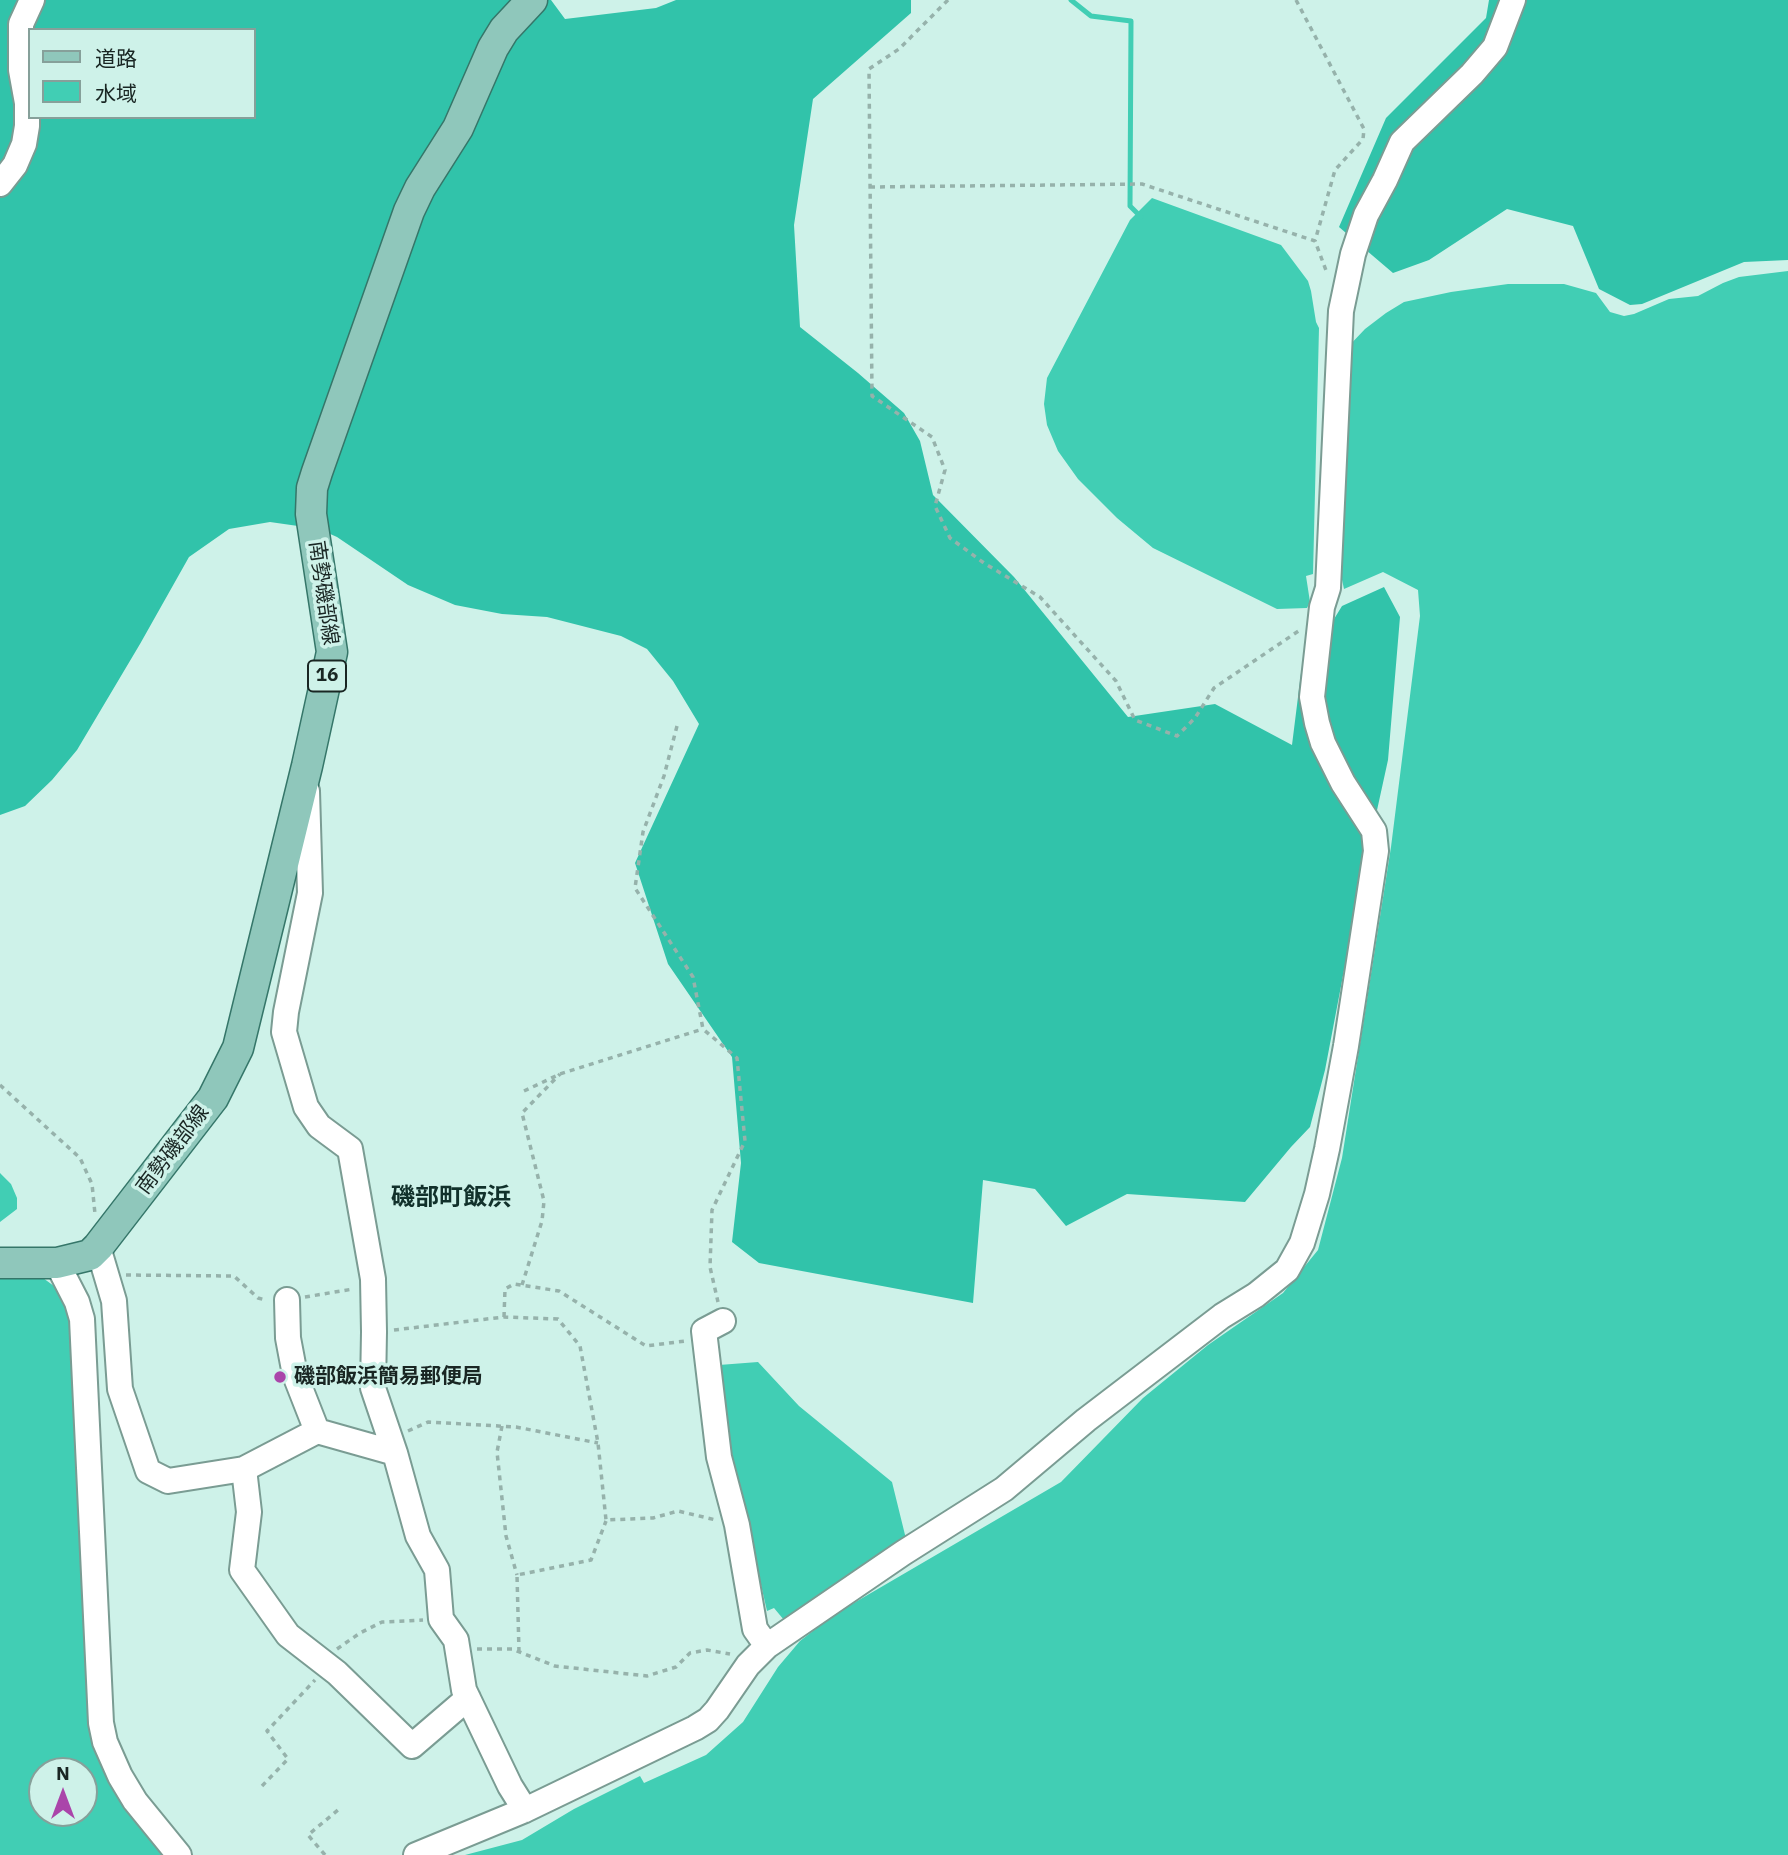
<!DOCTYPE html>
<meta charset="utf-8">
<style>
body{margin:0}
#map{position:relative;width:1788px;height:1855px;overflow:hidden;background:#cef2e9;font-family:"IBM Plex Sans","Noto Sans JP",sans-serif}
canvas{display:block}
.legend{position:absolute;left:28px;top:28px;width:228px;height:91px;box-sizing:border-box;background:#cef2e9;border:2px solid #86a09a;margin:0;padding:9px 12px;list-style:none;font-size:21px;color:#192623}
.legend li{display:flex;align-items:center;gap:14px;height:35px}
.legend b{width:35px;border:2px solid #86a09a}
.north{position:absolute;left:28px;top:1757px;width:70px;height:70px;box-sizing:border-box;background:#cef2e9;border:2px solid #86a09a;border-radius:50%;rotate:0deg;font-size:19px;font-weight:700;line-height:28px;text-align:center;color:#192623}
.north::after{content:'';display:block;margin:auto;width:24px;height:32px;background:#aa45aa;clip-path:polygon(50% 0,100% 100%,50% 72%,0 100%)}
</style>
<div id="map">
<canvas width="1788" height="1855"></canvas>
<ul class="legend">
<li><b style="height:9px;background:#8fc7bb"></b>道路</li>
<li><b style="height:19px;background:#41ceb4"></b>水域</li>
</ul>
<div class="north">N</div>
</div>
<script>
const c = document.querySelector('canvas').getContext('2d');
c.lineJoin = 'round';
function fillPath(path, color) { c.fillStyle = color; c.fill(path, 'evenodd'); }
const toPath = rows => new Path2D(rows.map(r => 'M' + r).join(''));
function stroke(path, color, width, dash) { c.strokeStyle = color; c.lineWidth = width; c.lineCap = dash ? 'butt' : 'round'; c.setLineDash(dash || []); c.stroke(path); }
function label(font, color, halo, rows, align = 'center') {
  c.font = font + ' "IBM Plex Sans","Noto Sans JP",sans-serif'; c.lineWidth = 7; c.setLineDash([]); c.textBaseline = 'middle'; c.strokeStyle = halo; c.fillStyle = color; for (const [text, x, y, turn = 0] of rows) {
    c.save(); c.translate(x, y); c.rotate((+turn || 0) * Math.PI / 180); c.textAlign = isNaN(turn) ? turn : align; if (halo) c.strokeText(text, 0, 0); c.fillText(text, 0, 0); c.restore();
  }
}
const forest = toPath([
 [0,0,551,0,565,19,656,8,676,0,911,0,911,13,813,99,794,225,800,327,858,373,904,413,920,441,933,495,1014,577,1128,717,1215,704,1292,745,1301,673,1342,606,1384,587,1400,617,1388,760,1358,897,1325,1070,1310,1127,1291,1147,1245,1202,1127,1194,1066,1226,1035,1189,983,1180,973,1303,759,1263,732,1242,741,1163,732,1057,668,964,635,863,699,724,673,681,647,649,621,636,547,617,502,614,455,605,408,585,337,537,319,529,270,522,229,529,189,557,140,644,77,750,52,780,25,806,0,815],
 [30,30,254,30,254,117,30,117],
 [1489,0,1788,0,1788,260,1744,262,1642,304,1630,305,1599,289,1573,226,1507,209,1429,260,1393,273,1339,227,1386,118,1486,18]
]);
const water = toPath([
 [1152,198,1281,245,1308,281,1311,291,1316,322,1319,328,1313,574,1306,576,1310,602,1307,608,1277,609,1153,548,1117,518,1078,479,1058,451,1047,425,1044,404,1047,378,1130,220],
 [1788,271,1788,1855,465,1855,522,1840,574,1809,640,1776,644,1783,706,1755,743,1722,778,1667,800,1641,835,1614,1061,1482,1143,1398,1208,1345,1283,1293,1318,1250,1342,1158,1391,847,1420,616,1418,590,1383,572,1344,589,1341,575,1346,349,1365,329,1386,313,1404,302,1451,292,1508,284,1564,284,1596,293,1610,312,1624,316,1634,314,1669,299,1698,296,1723,283,1739,277],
 [0,1173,11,1184,17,1198,17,1209,0,1222],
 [0,1273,22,1273,43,1278,58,1289,70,1307,88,1701,95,1749,104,1772,117,1794,163,1855,0,1855],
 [42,1771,84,1771,84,1813,42,1813],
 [758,1362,799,1406,892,1482,907,1543,784,1620,774,1608,767,1611,734,1467,719,1365]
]);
const stream = toPath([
 [1071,0,1091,16,1131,21,1130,206,1141,217]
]);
const path = toPath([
 [948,0,899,49,869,69,872,396,932,437,945,470,935,506,950,538,984,563,1040,597,1116,681,1135,720,1177,736,1195,718,1214,688,1300,630],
 [1296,0,1364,129,1363,139,1335,170,1315,241],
 [870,187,1142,184,1315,241,1327,273],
 [677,726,664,776,643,832,635,888,693,977,703,1029,737,1058,745,1141,712,1210,710,1267,718,1302],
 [0,1085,80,1158,92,1184,95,1214],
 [524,1091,560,1074,703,1029],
 [126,1275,234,1276,258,1298,266,1300],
 [522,1285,542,1221,544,1201,522,1113,560,1074],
 [305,1297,353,1289],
 [504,1317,505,1289,514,1284,559,1291,646,1346,685,1341],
 [394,1330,504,1317,558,1319,580,1346,598,1443,606,1520,653,1518,678,1511,716,1520],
 [502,1426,497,1452,506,1536,517,1575],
 [408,1431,428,1422,516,1427,598,1443],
 [337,1649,360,1633,382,1622,423,1620],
 [477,1649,512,1649,555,1666,647,1676,676,1667,690,1653,707,1650,730,1654],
 [519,1652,517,1575,591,1560,606,1521],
 [262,1786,288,1759,267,1731,315,1680],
 [325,1855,308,1835,338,1810]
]);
const minor = toPath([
 [0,184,15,165,24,144,27,126,27,103,21,70,21,24,32,0],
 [307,791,310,893,286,1012,284,1032,306,1107,319,1126,350,1149,373,1279,374,1332,373,1388,395,1453,418,1536,437,1570,441,1619,456,1640,464,1690,510,1786,525,1810],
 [98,1247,114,1301,120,1389,148,1471,168,1481,244,1469,317,1431,395,1453],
 [57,1263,77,1302,82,1319,101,1723,105,1742,120,1776,135,1801,179,1855],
 [287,1300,288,1338,295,1375,317,1431],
 [723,1321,704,1331,719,1457,737,1525,755,1629,767,1646],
 [244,1469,249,1512,242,1570,288,1635,337,1673,412,1746,468,1698],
 [416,1855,525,1810,695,1728,708,1720,717,1710,748,1665,767,1646,903,1553,1004,1489,1086,1420,1222,1316,1256,1295,1287,1270,1302,1243,1317,1194,1327,1149,1346,1046,1376,851,1374,831,1343,783,1323,743,1317,723,1312,697,1322,607,1328,588,1341,311,1353,254,1366,215,1385,180,1402,142,1472,74,1495,47,1513,0]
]);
const major = toPath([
 [0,1263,57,1263,90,1255,98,1247,213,1098,238,1048,307,766,332,652,311,514,312,488,317,472,409,211,420,188,458,128,493,48,504,30,532,0]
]);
const markers = [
 [280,1377,7,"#aa45aa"]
];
const shields = [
 [327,676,38]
];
const shieldNames = [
 ["16",327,676]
];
const streetNames = [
 ["南勢磯部線",323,593,82],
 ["南勢磯部線",173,1150,-53]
];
const poiNames = [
 ["磯部飯浜簡易郵便局",294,1377]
];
const quarterNames = [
 ["磯部町飯浜",451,1198]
];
fillPath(forest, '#31c3aa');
fillPath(water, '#41ceb4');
stroke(stream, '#41ceb4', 5);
stroke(minor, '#7a9c93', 28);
stroke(major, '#357669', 33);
stroke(path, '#96b2ab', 3.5, [5, 5]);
stroke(minor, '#fff', 24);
stroke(major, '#8fc7bb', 30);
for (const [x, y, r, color] of markers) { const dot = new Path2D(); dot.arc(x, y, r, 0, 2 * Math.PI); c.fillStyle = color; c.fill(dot); stroke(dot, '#cef2e9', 2.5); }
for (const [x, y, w] of shields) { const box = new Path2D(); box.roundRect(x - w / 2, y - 15.5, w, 31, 5); c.fillStyle = '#cef2e9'; c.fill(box); stroke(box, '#192623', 2); }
label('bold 19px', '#192623', null, shieldNames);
label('21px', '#192623', '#cef2e9', streetNames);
label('bold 21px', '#192623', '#cef2e9', poiNames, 'left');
label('bold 24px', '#11312b', '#cef2e9', quarterNames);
</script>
